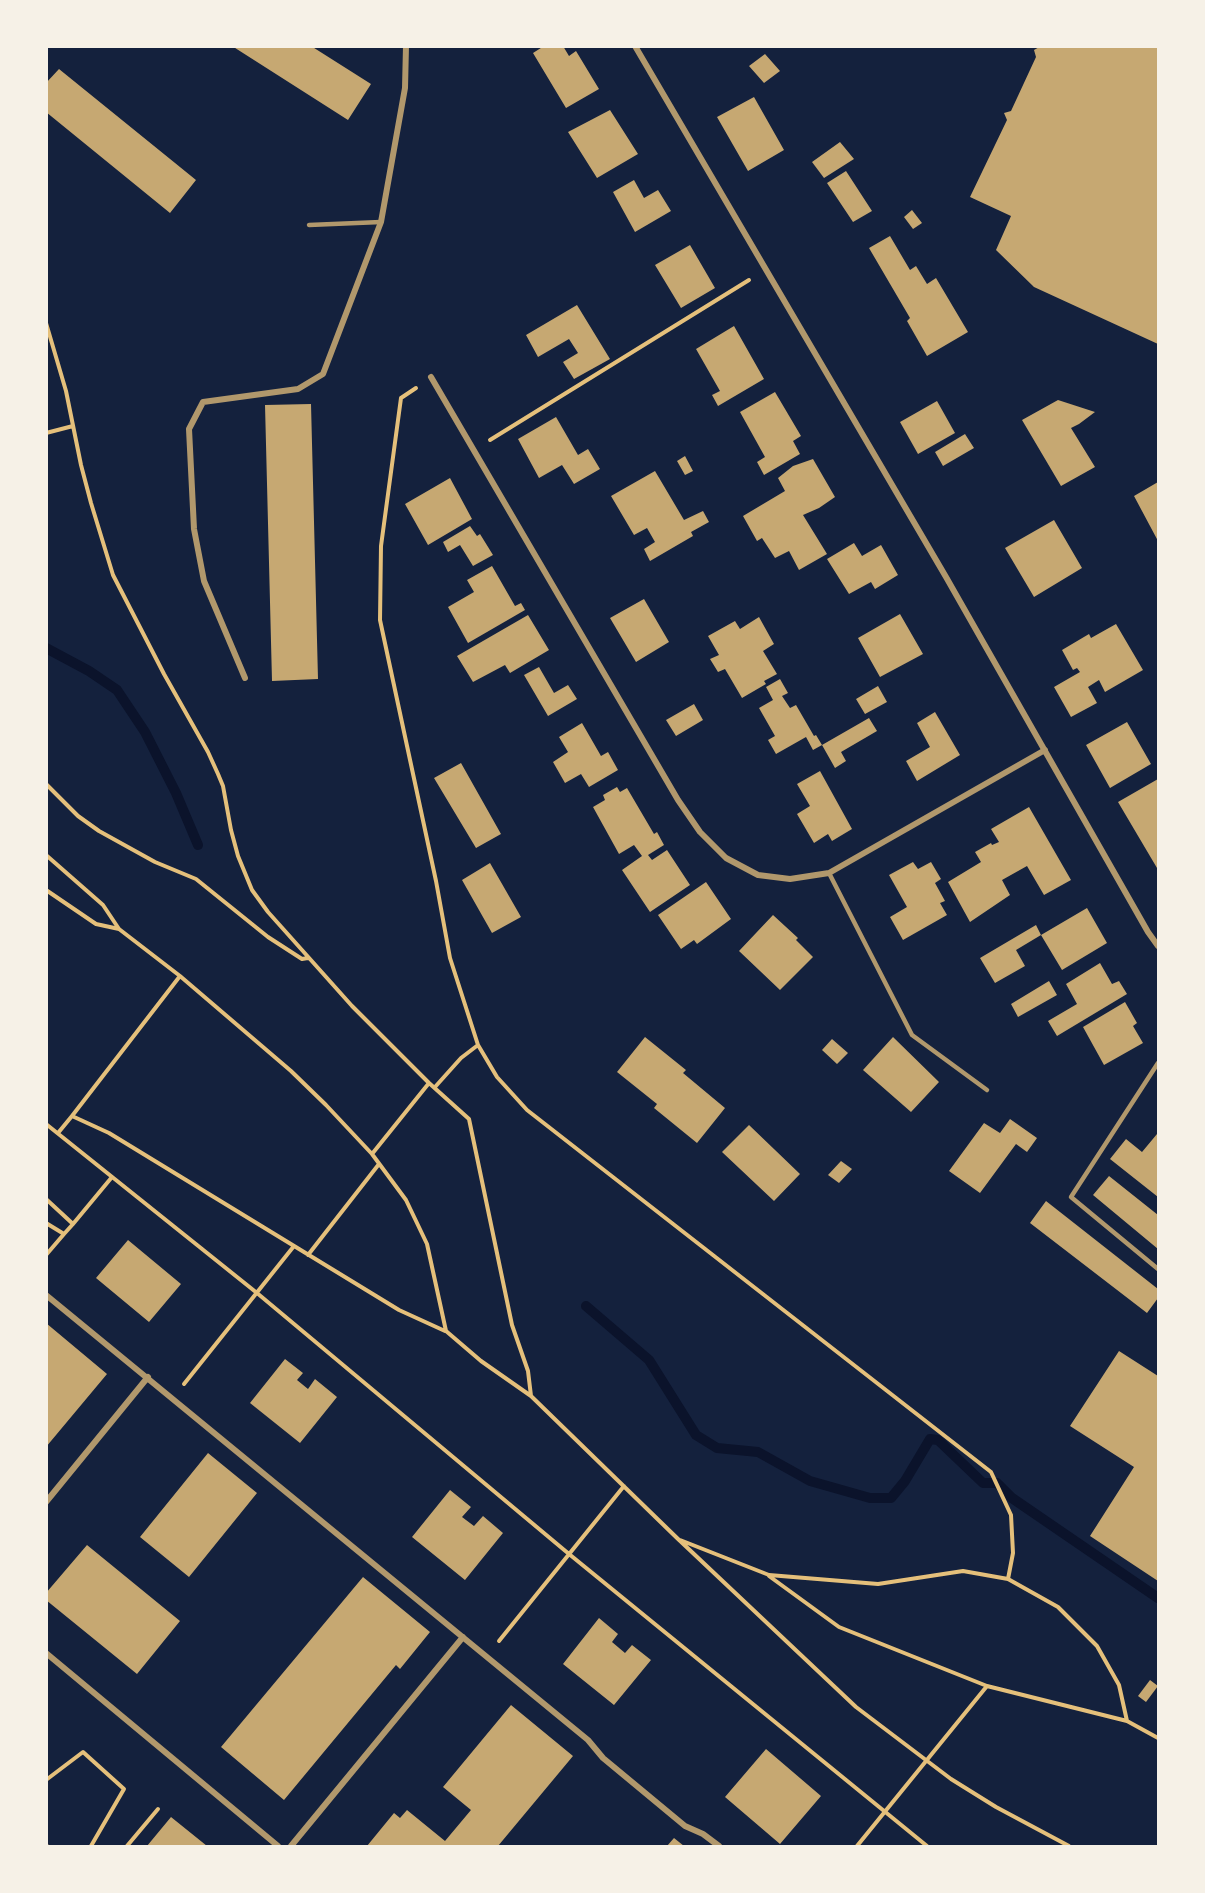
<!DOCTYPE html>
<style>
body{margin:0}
#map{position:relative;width:1205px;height:1893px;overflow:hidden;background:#14213d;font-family:"Fira Sans Condensed",sans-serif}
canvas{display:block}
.frame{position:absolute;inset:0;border:48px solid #f6f1e7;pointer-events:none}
</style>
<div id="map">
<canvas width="1205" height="1893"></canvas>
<div class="frame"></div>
</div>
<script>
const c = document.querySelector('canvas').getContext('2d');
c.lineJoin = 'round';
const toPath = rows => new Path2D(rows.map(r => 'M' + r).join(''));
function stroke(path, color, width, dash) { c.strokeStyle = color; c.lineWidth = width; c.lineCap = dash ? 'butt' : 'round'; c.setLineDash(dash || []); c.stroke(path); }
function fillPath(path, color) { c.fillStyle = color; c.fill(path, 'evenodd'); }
const stream = toPath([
 [46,648,89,671,117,690,145,732,176,793,198,845],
 [586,1306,649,1360,696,1435,717,1448,758,1452,810,1481,870,1498,891,1498,905,1481,930,1439,938,1440,983,1483,997,1483,1012,1498,1158,1598]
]);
const building = toPath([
 [232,46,311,46,371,84,348,120],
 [544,46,563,46,569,56,576,51,599,89,566,108,533,53],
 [1041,46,1158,46,1158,344,1034,287,996,250,1011,216,970,197,1007,120,1004,113,1011,111,1036,57,1034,50],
 [765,54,780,71,764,83,749,66],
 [59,69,196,180,170,213,46,112,46,83],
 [754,97,784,150,748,171,717,117],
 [610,110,638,154,597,178,568,132],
 [840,142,854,159,824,178,812,162],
 [846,171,872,211,853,222,827,183],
 [634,180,644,198,658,190,671,211,635,232,613,192],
 [912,210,922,223,913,229,904,217],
 [890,236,910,270,916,266,927,284,936,278,968,332,927,356,907,321,910,318,869,248],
 [690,245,715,288,681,308,655,265],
 [577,305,610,359,574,379,563,362,578,353,569,339,538,357,526,335],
 [734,326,764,379,718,406,712,395,720,391,696,349],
 [775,392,801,436,793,441,800,454,764,475,757,462,765,457,740,412],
 [1058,400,1095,412,1079,424,1071,428,1095,467,1061,486,1022,420],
 [937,401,955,433,918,454,900,422],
 [311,404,318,679,272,681,265,405],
 [556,417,578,455,588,449,600,469,574,484,562,465,539,478,518,439],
 [965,434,974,448,943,466,935,452],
 [685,456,693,471,685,475,677,461],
 [813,459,835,497,819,508,803,515,827,554,799,570,789,551,775,558,762,538,757,541,743,516,785,491,778,478,793,466],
 [655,471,684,520,703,511,709,522,691,532,693,536,650,561,644,549,655,542,647,528,634,535,611,496],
 [450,478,472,519,428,545,405,504],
 [1158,482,1158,541,1134,496],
 [1054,520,1082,568,1034,597,1005,548],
 [470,526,477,536,480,534,493,555,473,566,460,545,448,552,443,542],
 [854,543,862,556,881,545,898,575,875,589,871,582,849,594,827,559],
 [492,566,515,606,521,603,525,610,468,643,448,607,474,592,467,580],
 [644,599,669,642,636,662,610,618],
 [900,614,923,654,880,677,858,638],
 [528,615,549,650,510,673,505,665,473,682,457,656],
 [759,617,774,644,763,651,777,674,764,681,766,684,742,698,725,669,718,672,710,659,719,655,708,636,735,621,740,629],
 [1116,624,1143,670,1105,692,1099,680,1088,687,1097,703,1071,717,1054,687,1080,672,1077,668,1073,670,1062,650,1089,634,1091,638],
 [539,667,554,693,568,685,577,699,548,716,524,675],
 [780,679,788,693,782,696,790,708,796,705,814,736,816,735,822,745,813,750,806,737,776,754,768,740,775,736,759,708,773,700,766,687],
 [878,686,887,702,865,714,856,699],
 [694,704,703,720,676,736,666,720],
 [935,712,960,755,917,781,906,761,930,747,917,723],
 [869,718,877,731,841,752,846,761,835,768,822,745],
 [1127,722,1151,764,1110,788,1086,745],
 [582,723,601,756,608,752,618,770,589,787,581,774,565,783,553,762,568,752,559,737],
 [461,763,501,834,476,848,434,778],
 [820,771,852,829,832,841,828,834,814,843,797,814,810,806,797,784],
 [1158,779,1158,867,1157,868,1118,802],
 [617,787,620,792,627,788,654,834,657,832,664,845,648,855,652,860,667,850,690,885,650,912,622,870,642,856,634,845,619,854,593,807,605,800,603,795],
 [1029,807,1071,880,1044,895,1027,866,1002,880,1010,895,970,922,948,882,981,862,975,852,991,843,992,845,999,842,991,829],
 [913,862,918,869,931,862,941,879,935,883,945,901,940,903,947,915,903,940,890,917,907,907,889,875],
 [490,863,521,917,492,933,462,880],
 [706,882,731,919,697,944,694,940,681,949,658,915],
 [1087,908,1107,943,1062,970,1041,935],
 [773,915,798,938,796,940,813,957,780,990,739,951],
 [1036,925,1041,935,1016,950,1025,966,995,983,980,958],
 [1100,963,1112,984,1119,981,1127,994,1057,1036,1048,1021,1077,1004,1066,984],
 [1049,981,1057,995,1018,1017,1011,1004],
 [1125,1002,1137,1023,1133,1026,1143,1043,1104,1065,1083,1027],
 [645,1037,686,1070,683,1073,725,1108,697,1143,654,1108,657,1104,617,1072],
 [893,1037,939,1082,911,1112,863,1070],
 [832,1039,848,1053,837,1064,822,1050],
 [1010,1119,1037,1138,1027,1152,1016,1144,980,1193,949,1171,984,1123,1000,1133],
 [749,1125,800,1174,774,1201,722,1152],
 [1157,1134,1158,1135,1158,1197,1110,1159,1126,1139,1142,1152],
 [841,1161,852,1169,839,1183,828,1175],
 [1109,1176,1158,1215,1158,1249,1093,1195],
 [1046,1201,1158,1289,1158,1298,1147,1313,1030,1223],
 [128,1240,181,1284,149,1322,96,1278],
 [46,1323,107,1374,46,1447],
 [1119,1351,1158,1376,1158,1581,1090,1536,1134,1467,1070,1426],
 [285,1359,303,1373,297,1380,308,1389,315,1379,337,1397,300,1443,250,1403],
 [208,1453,257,1493,189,1577,140,1537],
 [450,1490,471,1507,462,1517,474,1526,483,1516,503,1533,465,1580,412,1537],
 [87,1545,180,1621,137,1674,46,1600,46,1593],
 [363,1577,430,1632,400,1669,396,1665,284,1800,221,1747],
 [599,1618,618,1634,612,1642,625,1653,632,1645,651,1660,614,1705,563,1664],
 [1150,1680,1158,1686,1146,1702,1138,1696],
 [511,1705,573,1756,498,1846,367,1846,394,1813,400,1818,407,1810,445,1841,471,1810,443,1787],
 [766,1749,821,1796,780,1844,725,1797],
 [171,1817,207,1846,147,1846],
 [674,1838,684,1846,667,1846]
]);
const path = toPath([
 [46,323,66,391,81,465,91,503,113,575,164,674,208,752,218,774,223,786,231,830,238,856,252,890,268,912,352,1006,429,1083,469,1119,512,1325,528,1371,531,1396],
 [416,388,401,398,381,546,380,620,436,881,450,958,478,1045,497,1077,527,1110,991,1472,1011,1515,1013,1553,1008,1579],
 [46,433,73,426],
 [490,440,749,280],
 [46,784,78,816,99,831,155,862,196,879,268,937,302,959,308,958],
 [46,855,103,905,119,929,180,976,291,1071,326,1105,372,1154,406,1200,427,1244,446,1331,481,1361,531,1396,677,1538,856,1707,951,1779,996,1807,1069,1846],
 [46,890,96,924,119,929],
 [435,1087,461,1058,478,1045],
 [72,1116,180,976],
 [46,1124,257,1293,569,1554,927,1846],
 [58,1133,72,1116,109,1133,399,1310,445,1331],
 [372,1154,429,1083],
 [46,1199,73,1224,64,1234,46,1223],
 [73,1224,112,1177],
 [46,1255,64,1234],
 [308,1255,379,1164],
 [184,1384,294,1246],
 [680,1540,769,1575,878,1584,963,1571,1008,1579,1058,1607,1097,1646,1119,1685,1127,1721],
 [769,1576,839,1627,987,1686,1127,1721,1158,1738],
 [499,1641,624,1486],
 [46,1780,83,1752,124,1789,91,1846],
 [46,1846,47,1846],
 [127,1846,158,1809],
 [857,1846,987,1686]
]);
const service = toPath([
 [309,225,381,222],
 [829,873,912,1035,987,1090],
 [1158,1063,1071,1197,1158,1269]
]);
const minor = toPath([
 [635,46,946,577,1148,932,1158,946],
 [431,377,678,800,700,832,726,858,758,875,790,879,829,873,1045,750],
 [245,678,204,581,194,529,189,429,203,402,298,389,323,374,381,222,405,88,406,46],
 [46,1295,588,1740,603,1758,685,1826,703,1834,719,1846],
 [46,1502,148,1377],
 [46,1653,278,1846],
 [291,1846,463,1637]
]);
stroke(stream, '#0b132b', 10);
fillPath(building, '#c6a872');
stroke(path, '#e5c07b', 4);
stroke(service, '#b1986c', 4.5);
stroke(minor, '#b1986c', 6);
</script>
